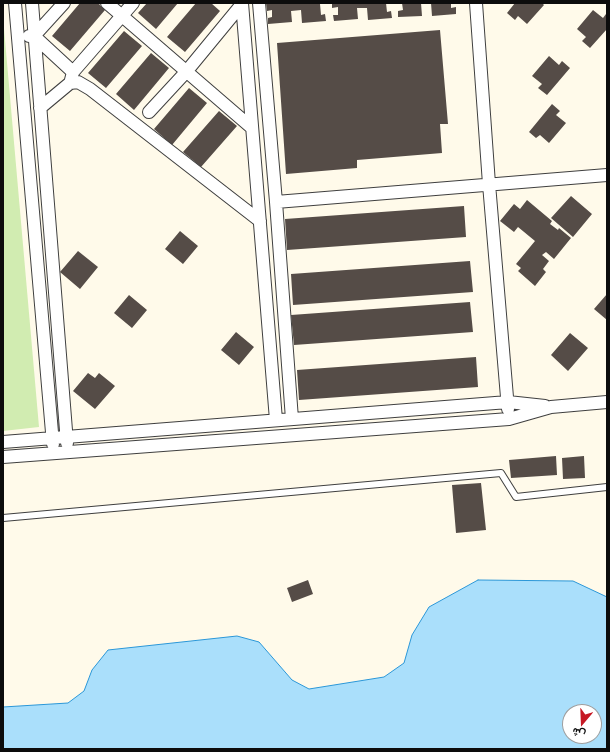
<!DOCTYPE html>
<meta charset="utf-8">
<style>
body{margin:0}
#map{position:relative;width:610px;height:752px;overflow:hidden;background:#fffaea;font-family:Literata,Vazirmatn,serif}
canvas{display:block}
.frame{position:absolute;inset:0;border:4px solid #0c0c0c;pointer-events:none}
.north{position:absolute;left:562px;top:704px;width:40px;height:40px;box-sizing:border-box;background:#fff;border:1px solid #9e9e9e;border-radius:50%;rotate:199deg;font-size:11px;font-weight:700;line-height:16px;text-align:center;color:#0c0c0c}
.north::after{content:'';display:block;margin:auto;width:14px;height:18px;background:#c61925;clip-path:polygon(50% 0,100% 100%,50% 72%,0 100%)}
</style>
<div id="map">
<canvas width="610" height="752"></canvas>
<div class="frame"></div>
<div class="north">ش</div>
</div>
<script>
const c = document.querySelector('canvas').getContext('2d');
c.lineJoin = 'round';
function fillPath(path, color) { c.fillStyle = color; c.fill(path, 'evenodd'); }
const toPath = rows => new Path2D(rows.map(r => 'M' + r).join(''));
function stroke(path, color, width, dash) { c.strokeStyle = color; c.lineWidth = width; c.lineCap = dash ? 'butt' : 'round'; c.setLineDash(dash || []); c.stroke(path); }
const green = toPath([
 [3,17,39,427,3,431]
]);
const water = toPath([
 [478,580,573,581,607,597,607,749,3,749,3,707,68,703,84,691,92,670,108,650,237,636,259,642,292,680,309,689,384,677,404,663,412,635,429,607,478,580],
 [570,712,594,712,594,736,570,736,570,712]
]);
const building = toPath([
 [80,3,98,3,105,10,70,51,52,36],
 [147,3,178,3,156,29,138,13],
 [196,3,211,3,220,11,185,52,167,37],
 [266,3,323,3,323,4,320,4,321,15,325,14,326,21,302,23,301,10,291,11,292,22,268,24,268,18,272,17,272,10,267,11],
 [332,3,386,3,387,12,391,11,392,18,368,20,367,8,357,8,358,19,334,21,333,15,338,15,338,7,332,8],
 [402,3,421,3,422,16,398,17,398,11,403,10],
 [431,3,451,3,451,8,456,7,456,14,432,16],
 [515,3,542,3,544,5,527,24,518,16,515,20,507,13],
 [593,10,603,18,606,14,607,15,607,29,590,48,582,41,586,37,577,29],
 [440,30,448,124,440,124,442,153,357,160,357,168,286,174,277,43],
 [124,31,142,46,106,88,88,73],
 [151,53,169,68,134,110,116,94],
 [549,56,559,65,562,61,570,68,547,95,538,88,542,84,532,76],
 [189,88,207,103,172,145,154,129],
 [552,104,560,111,556,115,566,123,549,143,540,135,536,138,529,132],
 [219,111,237,126,201,167,183,152],
 [571,196,592,214,573,237,551,218],
 [527,200,552,221,550,224,558,230,559,228,571,238,554,259,546,252,542,255,549,261,543,269,546,272,535,286,518,271,521,268,516,264,535,241,518,227,514,232,500,221,514,204,520,209],
 [464,206,466,237,287,250,285,219],
 [180,231,198,246,183,264,165,249],
 [78,251,98,267,80,289,60,272],
 [470,261,473,292,293,305,291,274],
 [607,294,607,320,594,309],
 [129,295,147,310,132,328,114,313],
 [470,302,473,332,294,345,291,315],
 [236,332,254,347,239,365,221,350],
 [570,333,588,348,568,371,551,355],
 [476,357,478,387,299,400,297,370],
 [88,373,95,378,99,373,115,386,95,409,73,391],
 [556,456,557,475,511,478,509,460],
 [584,456,585,478,563,479,562,458],
 [481,483,486,530,456,533,452,485],
 [308,580,313,594,292,602,287,588]
]);
const lane = toPath([
 [3,518,501,473,516,497,607,487]
]);
const street = toPath([
 [15,3,53,444],
 [32,3,67,443],
 [107,3,252,128],
 [242,3,276,420],
 [259,3,276,202,292,419],
 [476,3,489,184,508,409],
 [29,36,34,36,64,3],
 [34,36,73,72,71,80],
 [73,72,133,3],
 [40,108,70,83,78,82,90,89,260,221],
 [149,112,186,72,242,4],
 [276,202,607,175],
 [3,442,508,402,545,406],
 [3,457,509,419,551,407,607,402]
]);
fillPath(green, '#d1ecb1');
fillPath(water, '#aadffb');
stroke(water, '#2b97d8', 1);
fillPath(building, '#554c47');
stroke(lane, '#3f3f3f', 8);
stroke(street, '#3f3f3f', 14);
stroke(lane, '#fff', 6);
stroke(street, '#fff', 12);
</script>
